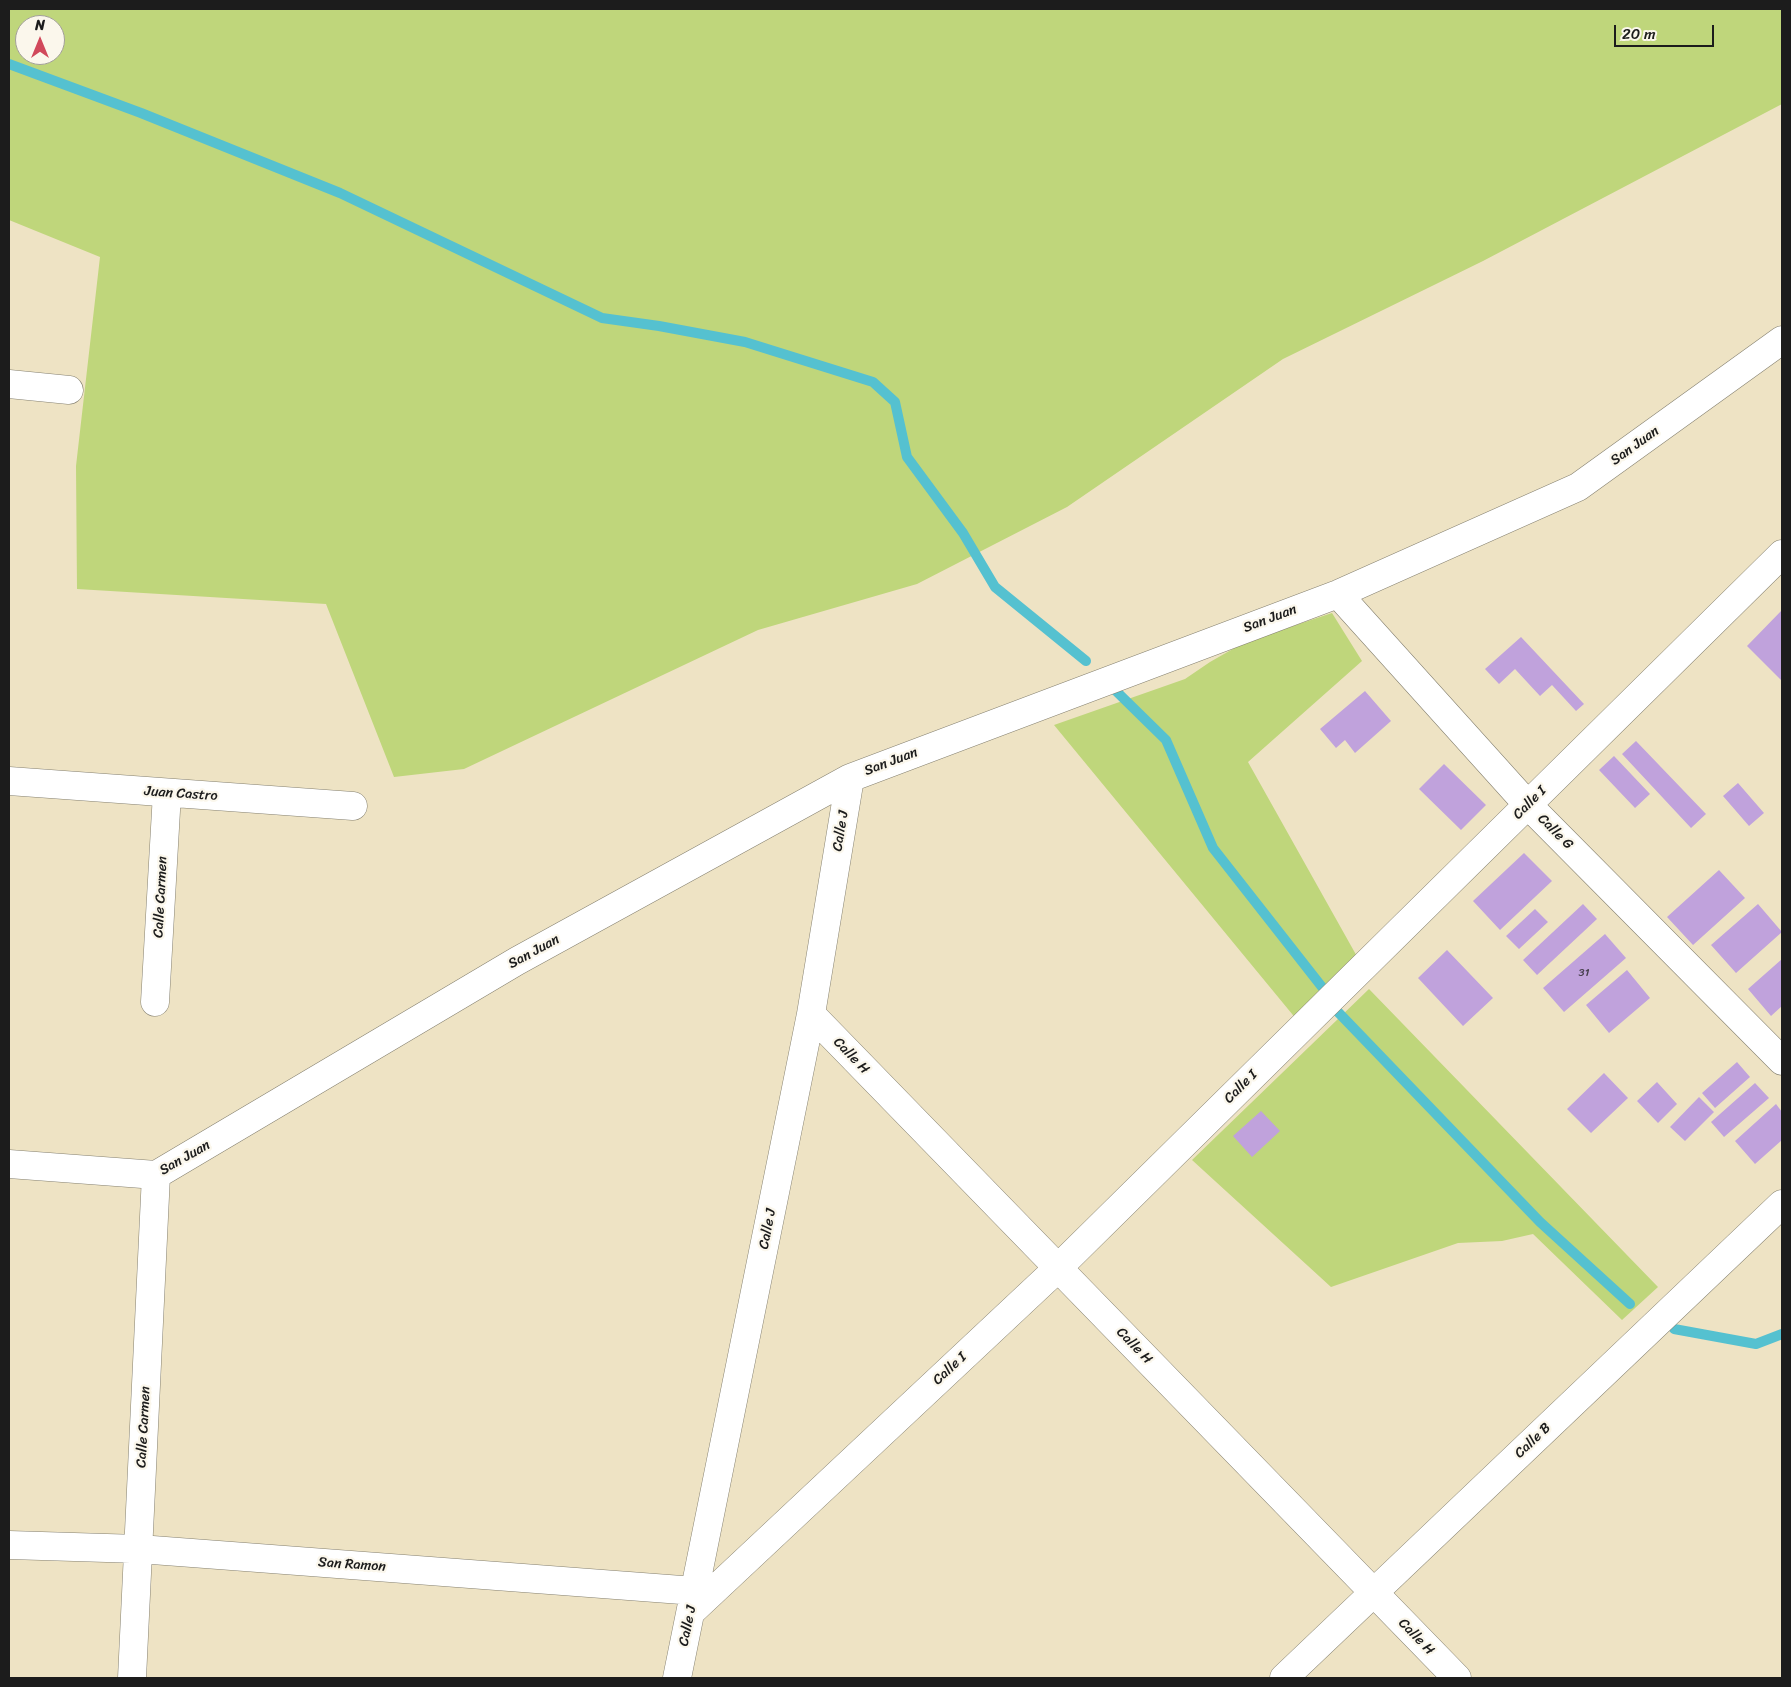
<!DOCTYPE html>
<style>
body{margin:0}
#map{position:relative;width:1791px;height:1687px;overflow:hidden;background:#eee3c4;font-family:Sriracha,sans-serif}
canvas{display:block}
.frame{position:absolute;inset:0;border:10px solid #1c1c1c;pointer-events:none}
.north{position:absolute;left:15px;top:15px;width:50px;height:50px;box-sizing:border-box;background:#fbf7ec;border:1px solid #a29f99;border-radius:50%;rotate:0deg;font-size:14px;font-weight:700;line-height:20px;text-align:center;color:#1c1c1c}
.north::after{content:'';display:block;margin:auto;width:18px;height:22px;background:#d1495b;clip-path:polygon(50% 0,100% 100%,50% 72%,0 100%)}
.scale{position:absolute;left:1614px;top:25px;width:100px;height:22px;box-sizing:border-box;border:2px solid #1c1c1c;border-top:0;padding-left:6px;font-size:15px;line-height:18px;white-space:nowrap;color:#1c1c1c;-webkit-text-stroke:4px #fbf7ec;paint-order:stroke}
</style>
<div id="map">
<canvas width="1791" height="1687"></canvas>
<div class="frame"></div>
<div class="north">N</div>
<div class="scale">20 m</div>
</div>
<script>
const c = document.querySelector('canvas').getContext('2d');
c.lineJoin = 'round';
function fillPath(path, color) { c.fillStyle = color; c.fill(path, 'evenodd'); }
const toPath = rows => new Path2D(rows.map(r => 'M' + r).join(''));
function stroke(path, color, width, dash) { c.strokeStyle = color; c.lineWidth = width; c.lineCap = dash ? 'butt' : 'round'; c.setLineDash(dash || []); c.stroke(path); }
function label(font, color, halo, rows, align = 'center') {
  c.font = font + ' Sriracha,sans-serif'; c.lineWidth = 4.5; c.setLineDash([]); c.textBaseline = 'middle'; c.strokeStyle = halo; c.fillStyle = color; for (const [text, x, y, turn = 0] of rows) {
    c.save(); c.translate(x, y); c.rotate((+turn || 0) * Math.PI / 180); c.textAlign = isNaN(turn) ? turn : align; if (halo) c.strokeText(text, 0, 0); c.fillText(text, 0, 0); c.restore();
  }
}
const green = toPath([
 [9,9,1782,9,1782,104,1483,261,1283,359,1067,507,917,584,758,630,464,769,394,777,326,604,77,589,76,466,100,257,9,220],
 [25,25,55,25,55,55,25,55],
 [1332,613,1362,661,1248,762,1359,960,1297,1020,1054,725,1185,679,1210,662,1245,642],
 [1369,989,1658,1287,1622,1320,1533,1234,1502,1241,1458,1243,1331,1287,1192,1160]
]);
const stream = toPath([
 [9,64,141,113,340,193,602,318,659,326,745,342,873,382,895,402,907,457,963,533,995,587,1086,661],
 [1116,691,1166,740,1213,848,1322,987],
 [1337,1011,1540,1222,1630,1304],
 [1674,1329,1756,1344,1782,1334]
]);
const building = toPath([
 [1782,610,1782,681,1747,646],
 [1521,637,1584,704,1576,711,1552,685,1540,696,1515,669,1499,684,1485,669],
 [1365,691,1391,721,1355,753,1345,740,1336,748,1320,729],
 [1636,741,1706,814,1691,828,1622,754],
 [1614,756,1650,794,1635,808,1599,770],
 [1444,764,1486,805,1461,830,1419,789],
 [1738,783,1764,813,1749,826,1723,796],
 [1524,853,1552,881,1500,930,1473,901],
 [1719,870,1745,898,1693,945,1667,917],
 [1583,904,1597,919,1537,975,1523,960],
 [1758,904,1782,932,1736,973,1711,945],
 [1535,909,1548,922,1519,949,1506,936],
 [1605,934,1626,958,1564,1012,1543,988],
 [1447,950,1493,998,1463,1026,1418,978],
 [1782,959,1782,1006,1771,1016,1748,989],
 [1627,970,1650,998,1609,1033,1586,1005],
 [1737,1062,1750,1077,1715,1108,1702,1093],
 [1604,1073,1628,1098,1591,1133,1567,1109],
 [1657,1082,1677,1104,1658,1123,1637,1101],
 [1755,1083,1769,1098,1724,1137,1711,1122],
 [1699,1097,1714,1112,1685,1141,1670,1127],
 [1776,1104,1782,1112,1782,1140,1755,1164,1735,1141],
 [1261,1111,1280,1131,1252,1157,1233,1136]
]);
const minor = toPath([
 [9,384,69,390],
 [1338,594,1528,805,1782,1061],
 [9,781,353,806],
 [155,1002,167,793],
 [811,1014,1457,1678],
 [9,1164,156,1175,517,961,850,778,1338,594,1578,487,1782,340],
 [9,1545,139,1549,695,1591],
 [692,1611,1058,1268,1782,554],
 [132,1678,156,1175],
 [677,1678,811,1014,850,778],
 [1284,1678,1782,1204]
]);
const numberNames = [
 ["31",1584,973]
];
const streetNames = [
 ["San Juan",1635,446,-36],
 ["San Juan",1270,619,-21],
 ["San Juan",891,762,-21],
 ["Juan Castro",181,794,4],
 ["Calle I",1530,803,-45],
 ["Calle J",841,831,-81],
 ["Calle G",1555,832,45],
 ["Calle Carmen",161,897,-87],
 ["San Juan",534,952,-29],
 ["Calle H",851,1056,46],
 ["Calle I",1241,1087,-45],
 ["San Juan",185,1158,-30],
 ["Calle J",768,1229,-79],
 ["Calle H",1134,1346,46],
 ["Calle I",950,1369,-43],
 ["Calle Carmen",144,1427,-87],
 ["Calle B",1533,1441,-44],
 ["San Ramon",352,1565,4],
 ["Calle J",688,1626,-78],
 ["Calle H",1416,1637,46]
];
fillPath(green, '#bfd67b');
stroke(stream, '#55c1d0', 10);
fillPath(building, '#c0a2dc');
stroke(minor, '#858070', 29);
stroke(minor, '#fff', 28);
label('11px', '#453e4c', null, numberNames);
label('14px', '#1c1c1c', '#fbf7ec', streetNames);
</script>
